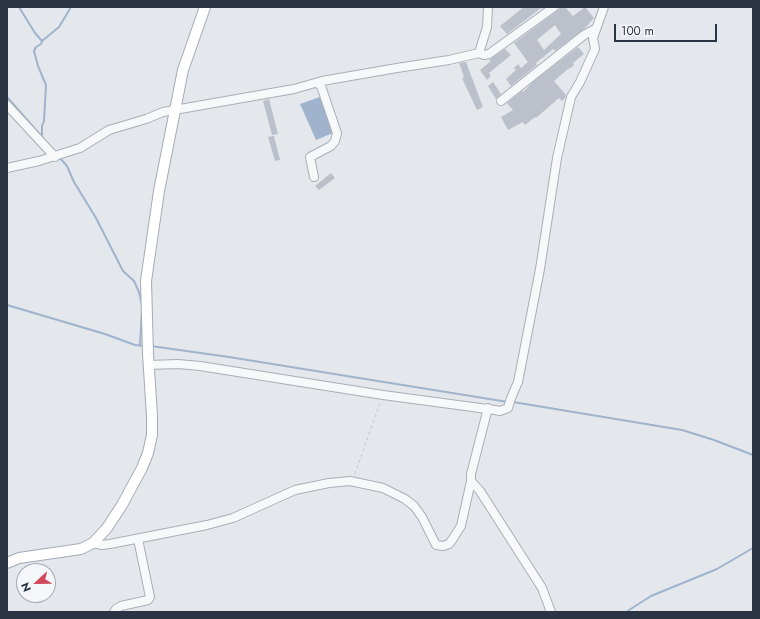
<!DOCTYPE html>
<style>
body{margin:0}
#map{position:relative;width:760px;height:619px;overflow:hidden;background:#e4e7ec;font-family:Jost,sans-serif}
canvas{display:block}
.frame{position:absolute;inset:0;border:8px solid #2b3445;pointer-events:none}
.north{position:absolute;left:16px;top:563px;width:40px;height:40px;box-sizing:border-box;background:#f4f6f9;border:1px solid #a4a8b1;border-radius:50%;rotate:248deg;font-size:11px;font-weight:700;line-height:16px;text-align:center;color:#2b3445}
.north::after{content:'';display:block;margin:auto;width:14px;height:18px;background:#d1495b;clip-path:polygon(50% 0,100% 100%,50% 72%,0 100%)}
.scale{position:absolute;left:614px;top:24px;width:103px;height:18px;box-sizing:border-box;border:2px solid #2b3445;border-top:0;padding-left:5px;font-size:12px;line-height:14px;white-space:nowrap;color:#2b3445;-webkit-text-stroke:3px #f4f6f9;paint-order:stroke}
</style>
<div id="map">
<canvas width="760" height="619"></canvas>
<div class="frame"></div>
<div class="north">N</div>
<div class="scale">100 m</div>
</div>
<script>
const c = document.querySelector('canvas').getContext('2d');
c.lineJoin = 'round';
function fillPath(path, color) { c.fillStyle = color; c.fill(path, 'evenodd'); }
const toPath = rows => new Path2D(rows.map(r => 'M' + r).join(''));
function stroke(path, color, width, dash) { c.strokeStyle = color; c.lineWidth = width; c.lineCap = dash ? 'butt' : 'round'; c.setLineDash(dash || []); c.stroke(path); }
const water = toPath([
 [320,97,333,133,316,140,300,104]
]);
const stream = toPath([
 [19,7,35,33,42,41],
 [7,97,43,138],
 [42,137,42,126,44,121,46,85,38,66,34,51,36,47,41,44,42,41,59,27,71,7],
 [59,157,67,166,74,182,96,218,123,271,134,281,139,292,142,305],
 [7,305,105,334,135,345,145,346],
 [140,345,142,309],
 [151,346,229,357,508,402],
 [513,402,682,430,714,440,753,455],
 [626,612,651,596,717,569,753,548]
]);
const building = toPath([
 [524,7,545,7,542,9,541,8,507,34,500,26],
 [561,7,565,7,573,16,585,7,594,18,584,29,555,51,553,49,536,63,537,65,511,86,506,79,516,70,514,68,518,64,521,68,528,62,514,43,557,11],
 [555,25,561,34,544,50,537,40],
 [578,47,584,54,573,63,574,65,569,69,569,68,554,81,566,95,565,98,562,101,559,98,536,118,535,117,525,125,523,122,508,130,501,117,513,110,507,103,522,91,523,92,534,81],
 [505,49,511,55,489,73,491,76,487,80,480,70,491,61,489,60],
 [466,62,483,107,477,110,462,78,464,77,459,63],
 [493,82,501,94,496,99,488,86],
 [269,99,278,134,272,135,263,101],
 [274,136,280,160,275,161,268,137],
 [331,173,335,178,319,190,315,186]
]);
const path = toPath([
 [355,474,380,403]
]);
const minor = toPath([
 [479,53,484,55,489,54,554,7],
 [501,101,584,35,595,29],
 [7,105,55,157],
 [7,168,39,161,80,148,109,130,146,119,163,112,294,89,322,81,397,68,449,60,479,53,487,27,488,7],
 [314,177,310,157,331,146,335,141,337,133,321,86,317,83],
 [148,365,178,364,200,366,383,395,495,410,500,411,508,408,511,398,518,382,540,269,557,158,571,97,580,82,595,49,593,38,604,7],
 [488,408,471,474,471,481,480,491,542,588,551,612],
 [93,543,102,545,110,544,207,525,233,518,295,490,329,483,350,481,383,488,405,499,414,506,422,517,436,545,443,546,449,544,452,540,461,526,471,481],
 [114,612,116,609,121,606,148,600,150,597,138,539]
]);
const major = toPath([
 [7,563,19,558,81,549,93,543,107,528,122,505,142,468,148,453,152,435,152,416,148,354,146,281,159,191,183,70,205,7]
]);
fillPath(water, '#9fb4cc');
stroke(stream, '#9fb4cc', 2);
fillPath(building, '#bbc0ca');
stroke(minor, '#a9aeb7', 10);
stroke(major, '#a3abb8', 12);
stroke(path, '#c2c5cb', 1, [3, 3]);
stroke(minor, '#f7f8fa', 8);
stroke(major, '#fff', 10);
</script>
